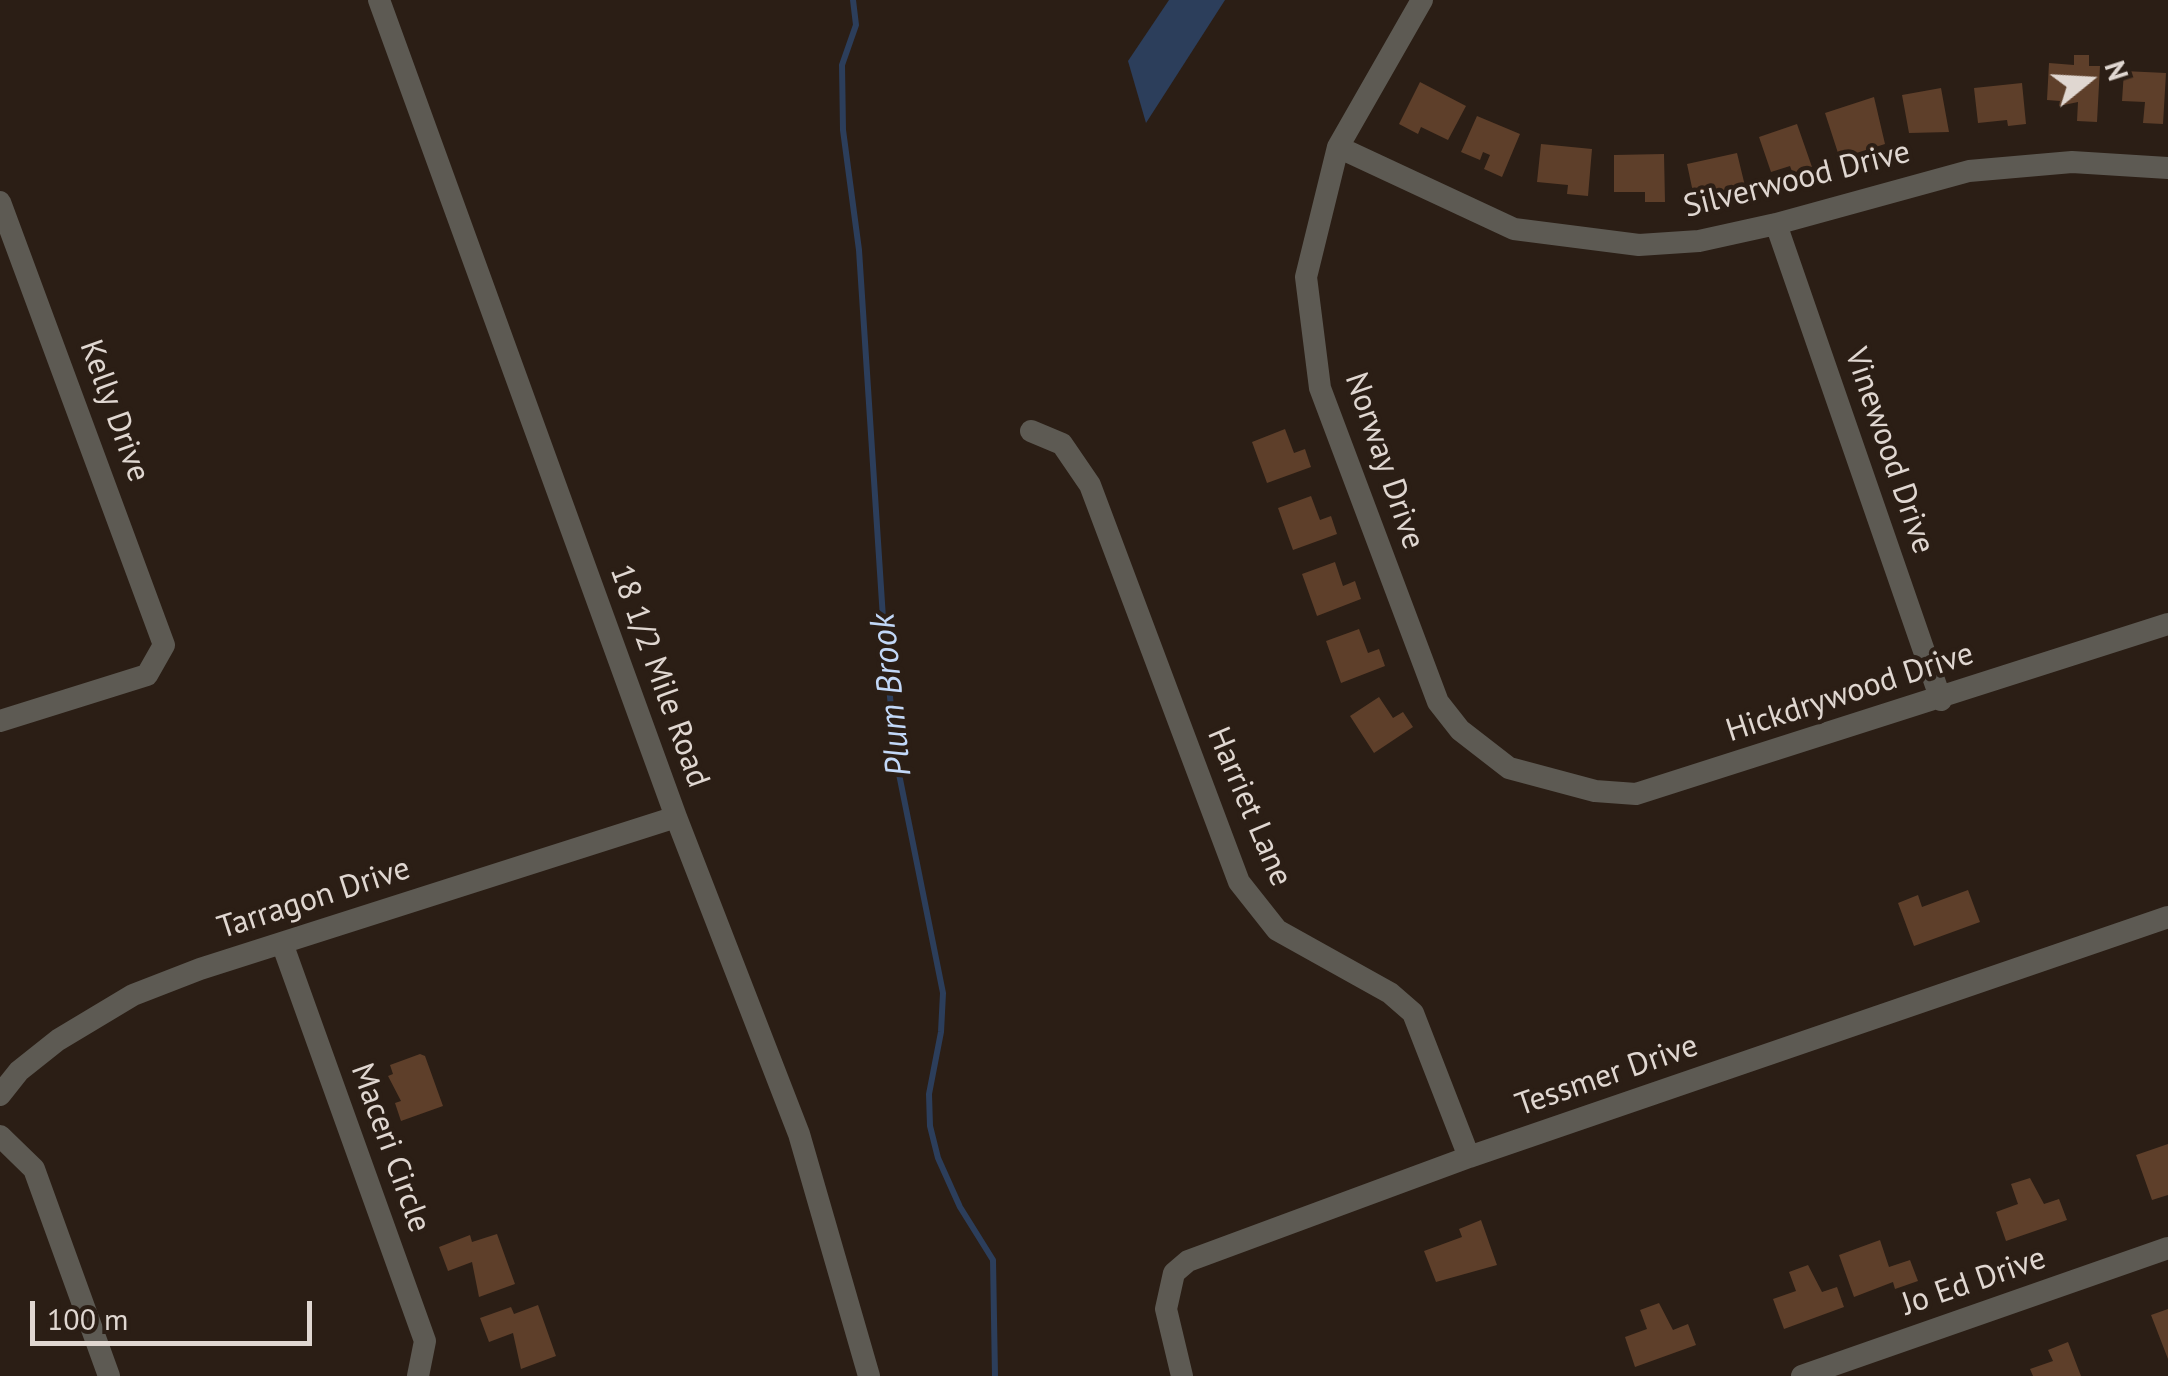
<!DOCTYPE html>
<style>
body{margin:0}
#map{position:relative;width:2168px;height:1376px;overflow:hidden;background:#2b1e15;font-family:"PT Sans",sans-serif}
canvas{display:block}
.north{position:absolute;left:2038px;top:30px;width:100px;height:100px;-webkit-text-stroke:8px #2b1e15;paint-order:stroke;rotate:72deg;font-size:28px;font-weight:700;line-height:40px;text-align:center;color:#e0d7d1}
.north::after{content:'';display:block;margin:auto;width:35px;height:45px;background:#e0d7d1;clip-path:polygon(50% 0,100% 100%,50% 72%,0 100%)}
.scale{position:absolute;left:30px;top:1301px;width:282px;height:45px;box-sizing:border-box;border:5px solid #e0d7d1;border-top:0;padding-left:12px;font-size:30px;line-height:35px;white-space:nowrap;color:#e0d7d1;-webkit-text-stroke:8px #2b1e15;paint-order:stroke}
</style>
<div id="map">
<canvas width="2168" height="1376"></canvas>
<div class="north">N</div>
<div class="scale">100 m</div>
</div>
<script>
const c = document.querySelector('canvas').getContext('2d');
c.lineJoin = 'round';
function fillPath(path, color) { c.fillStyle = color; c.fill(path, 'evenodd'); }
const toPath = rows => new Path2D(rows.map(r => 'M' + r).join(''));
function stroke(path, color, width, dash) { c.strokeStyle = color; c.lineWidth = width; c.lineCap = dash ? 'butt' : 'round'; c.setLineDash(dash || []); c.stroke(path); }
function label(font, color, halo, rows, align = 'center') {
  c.font = font + ' "PT Sans",sans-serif'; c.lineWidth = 9; c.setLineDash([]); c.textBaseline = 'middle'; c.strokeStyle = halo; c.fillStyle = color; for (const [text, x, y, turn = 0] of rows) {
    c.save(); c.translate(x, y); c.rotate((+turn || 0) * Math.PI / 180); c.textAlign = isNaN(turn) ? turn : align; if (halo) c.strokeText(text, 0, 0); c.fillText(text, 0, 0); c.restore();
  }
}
const water = toPath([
 [1169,0,1225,0,1146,123,1128,61]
]);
const stream = toPath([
 [853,0,856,25,842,65,843,130,859,250,885,649,897,764,943,993,941,1032,929,1094,930,1126,938,1158,960,1207,993,1260,995,1376]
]);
const building = toPath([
 [2074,55,2089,55,2089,66,2100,66,2097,122,2077,121,2078,102,2059,106,2060,101,2047,100,2049,63,2074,65],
 [2124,71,2166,73,2163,124,2143,123,2145,102,2122,101],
 [1420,82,1466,106,1448,140,1421,127,1418,134,1399,124],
 [2022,83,2026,124,2008,126,2007,120,1978,123,1974,88],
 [1941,88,1949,132,1909,133,1902,95],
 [1874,97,1885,144,1850,155,1848,150,1838,153,1825,113],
 [1477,116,1520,134,1502,177,1484,169,1490,155,1483,152,1480,160,1461,152],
 [1797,124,1812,167,1793,174,1790,166,1771,172,1759,137],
 [1541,144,1592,149,1588,196,1567,194,1568,185,1537,182],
 [1737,153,1745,186,1694,197,1687,164],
 [1664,154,1665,202,1645,202,1645,192,1614,192,1614,155],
 [1285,429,1294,453,1305,449,1311,467,1267,483,1252,442],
 [1311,496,1320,520,1331,516,1337,534,1293,550,1278,508],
 [1335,562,1343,586,1355,581,1361,599,1317,616,1302,574],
 [1359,629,1368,653,1379,649,1385,666,1341,683,1326,641],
 [1379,697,1393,718,1403,712,1413,727,1374,753,1350,716],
 [1968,890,1980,922,1914,946,1898,903,1918,895,1922,907],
 [420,1054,425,1056,443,1106,401,1121,395,1103,401,1101,388,1076,393,1074,390,1065],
 [2168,1144,2168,1195,2152,1200,2136,1155],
 [2030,1178,2044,1204,2059,1199,2067,1220,2006,1241,1996,1212,2018,1204,2011,1184],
 [1481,1220,1497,1265,1436,1282,1424,1251,1462,1237,1459,1229],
 [497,1234,515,1284,479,1297,472,1262,448,1271,439,1247,470,1235,472,1242],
 [1880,1240,1889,1267,1910,1260,1918,1281,1895,1289,1893,1282,1854,1297,1839,1255],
 [1808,1265,1822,1292,1837,1287,1844,1307,1784,1329,1773,1299,1796,1291,1789,1272],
 [1659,1303,1673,1330,1688,1324,1696,1345,1635,1367,1625,1337,1647,1329,1640,1310],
 [538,1305,556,1356,521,1369,513,1333,489,1342,480,1318,511,1307,514,1314],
 [2168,1309,2168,1359,2151,1315],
 [2068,1342,2081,1376,2033,1376,2030,1369,2053,1361,2048,1350]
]);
const minor = toPath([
 [379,0,676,817,799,1134,869,1376],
 [1422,0,1338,147,1306,277,1320,388,1438,702,1460,730,1509,768,1595,791,1636,794,2168,624],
 [1338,147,1514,229,1639,245,1699,241,1776,224,1969,171,2072,162,2168,168],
 [0,202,164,645,147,675,0,721],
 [1776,224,1941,700],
 [1031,431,1062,444,1090,485,1239,882,1277,930,1390,993,1413,1013,1469,1157],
 [282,943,425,1341,418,1376],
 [0,1095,19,1071,58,1040,133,995,200,969,676,817],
 [0,1136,34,1169,109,1376],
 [1182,1376,1166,1309,1174,1273,1188,1261,1469,1157,2168,917],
 [1802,1376,2168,1248]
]);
const streetNames = [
 ["Silverwood Drive",1797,180,-14],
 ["Kelly Drive",114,411,70],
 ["Vinewood Drive",1889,451,71],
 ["Norway Drive",1384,461,71],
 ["18 1/2 Mile Road",659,676,70],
 ["Hickdrywood Drive",1850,693,-18],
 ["Harriet Lane",1249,807,67],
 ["Tarragon Drive",314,899,-18],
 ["Tessmer Drive",1607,1076,-19],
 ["Maceri Circle",390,1148,70],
 ["Jo Ed Drive",1974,1282,-19]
];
const waterNames = [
 ["Plum Brook",892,695,-96]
];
fillPath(water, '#2c3e5b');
stroke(stream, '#2c3e5b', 6);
fillPath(building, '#5e3f2a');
stroke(minor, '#5d5a53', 22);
label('32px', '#e0d7d1', '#2b1e15', streetNames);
label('italic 35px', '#c2d8f8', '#2b1e15', waterNames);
</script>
